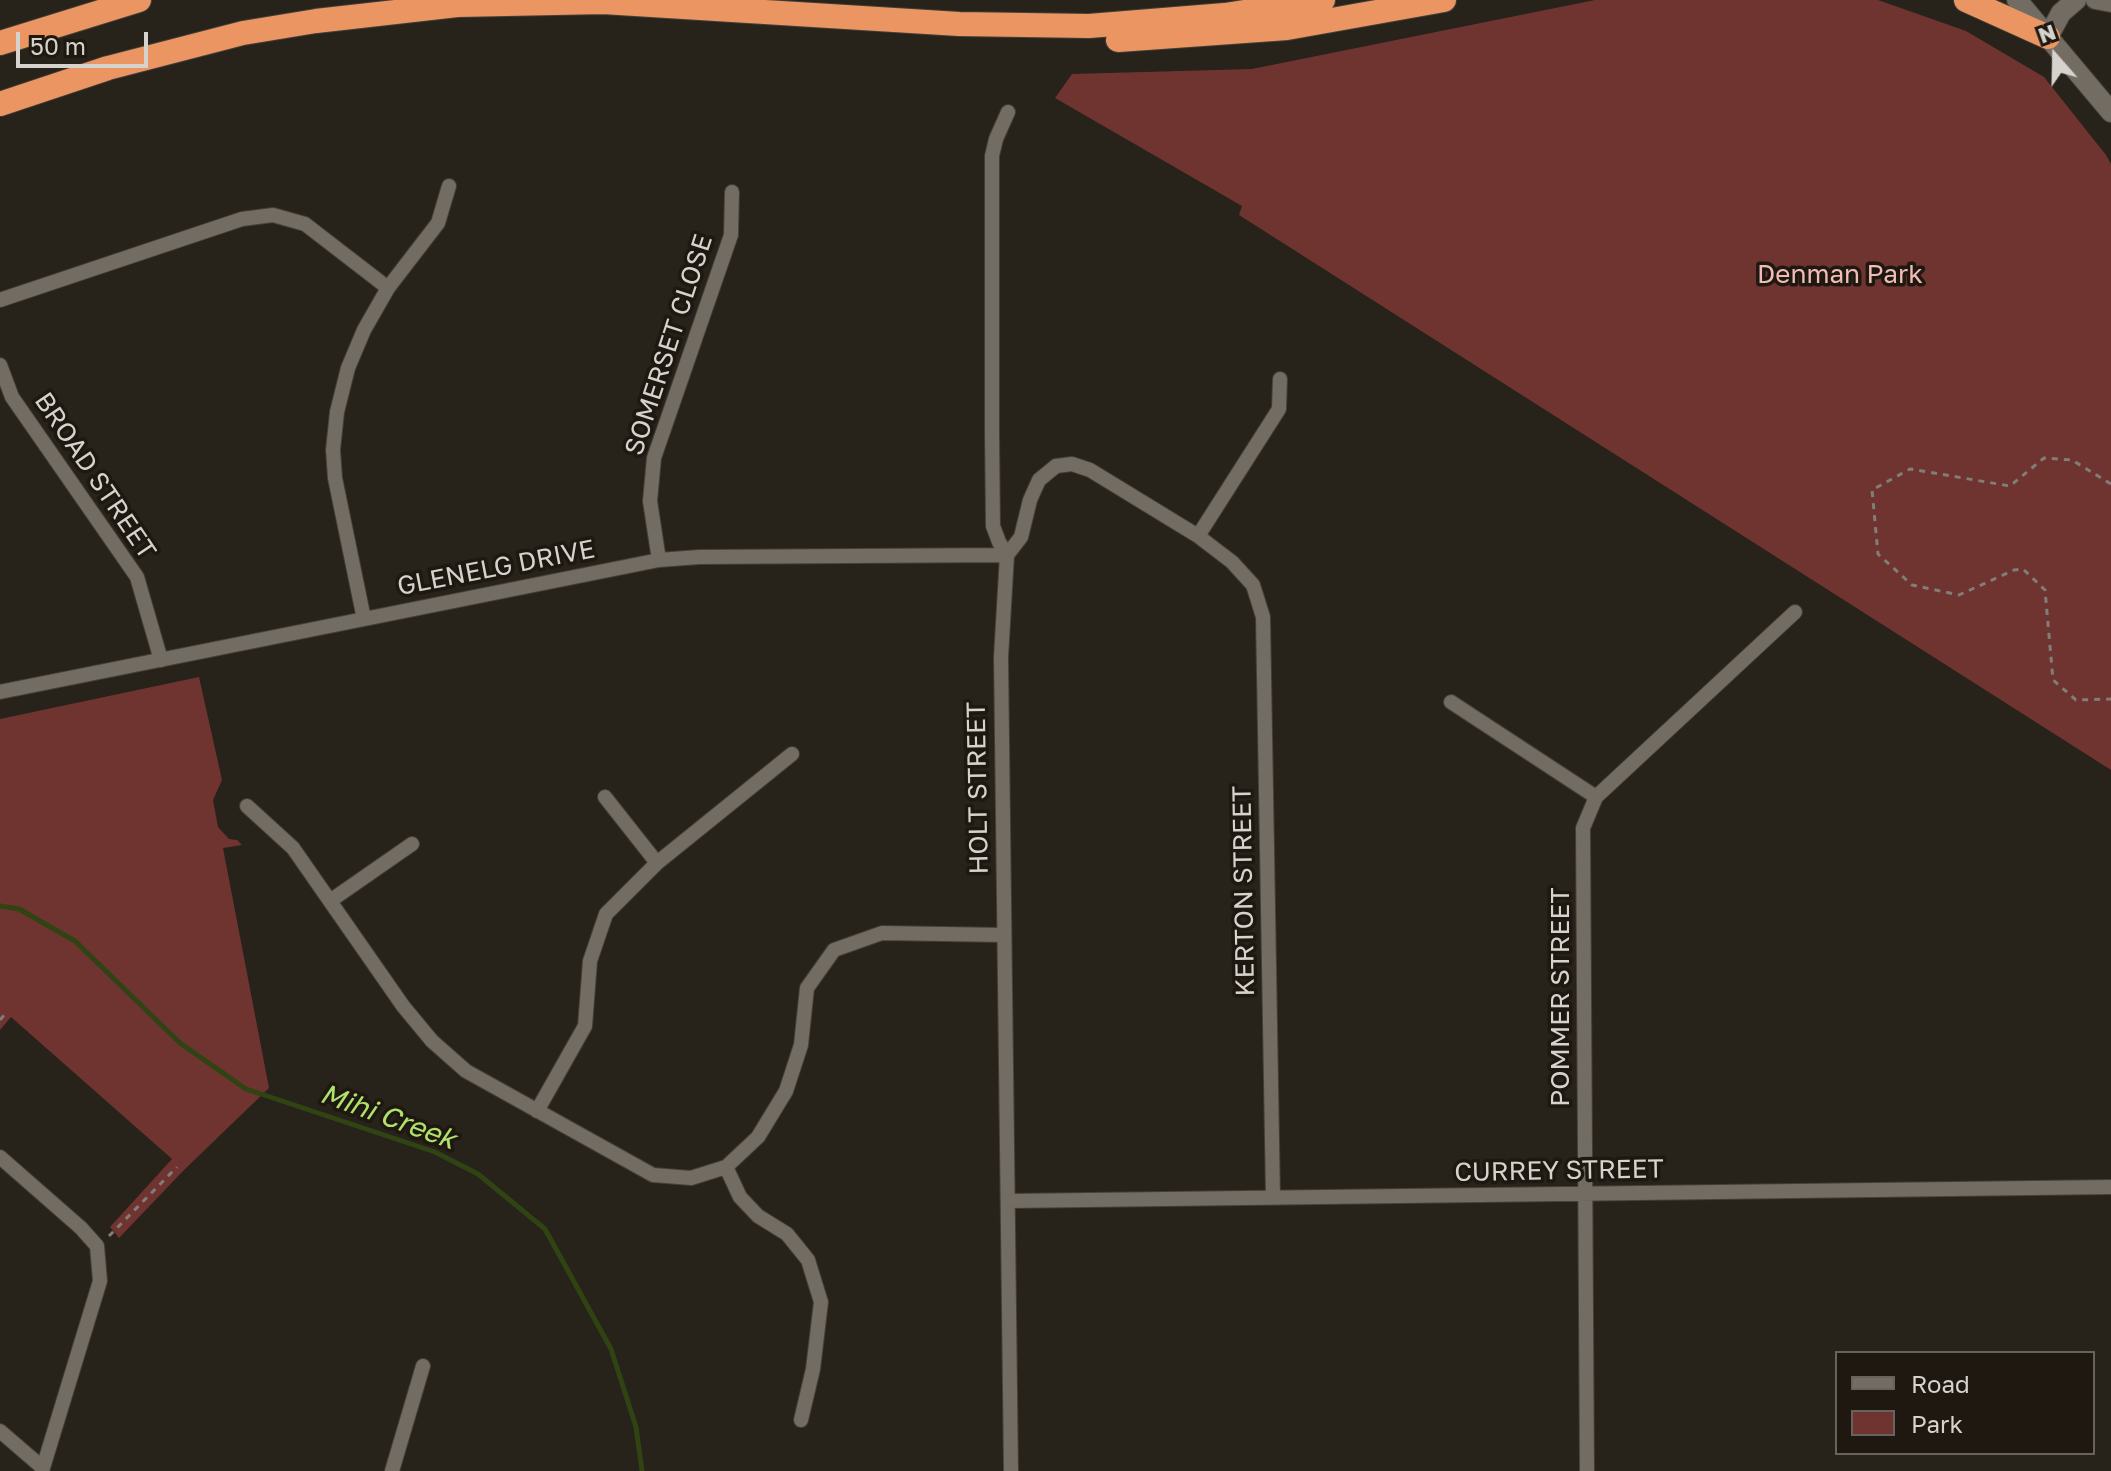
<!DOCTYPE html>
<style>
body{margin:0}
#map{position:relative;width:2111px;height:1471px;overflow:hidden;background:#27221a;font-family:"Golos Text",sans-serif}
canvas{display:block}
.legend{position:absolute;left:1835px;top:1351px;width:260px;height:104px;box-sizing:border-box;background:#1e1811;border:2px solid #68625c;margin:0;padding:10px 14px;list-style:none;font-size:24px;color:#d6d2cd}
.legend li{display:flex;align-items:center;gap:16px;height:40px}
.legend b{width:40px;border:2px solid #68625c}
.north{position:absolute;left:2015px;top:16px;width:80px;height:80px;-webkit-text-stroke:6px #1e1811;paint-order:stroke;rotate:340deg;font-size:22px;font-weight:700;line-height:32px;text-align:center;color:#d6d2cd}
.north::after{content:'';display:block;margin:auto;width:28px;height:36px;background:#d6d2cd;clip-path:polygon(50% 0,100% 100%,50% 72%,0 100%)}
.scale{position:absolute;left:16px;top:32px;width:132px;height:36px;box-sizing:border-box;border:4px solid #d6d2cd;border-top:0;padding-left:10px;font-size:24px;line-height:28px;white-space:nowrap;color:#d6d2cd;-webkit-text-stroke:6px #1e1811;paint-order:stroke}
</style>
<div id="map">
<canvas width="2111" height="1471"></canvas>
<ul class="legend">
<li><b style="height:10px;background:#726c62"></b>Road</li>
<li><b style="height:22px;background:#6f3430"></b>Park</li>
</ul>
<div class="north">N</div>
<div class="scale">50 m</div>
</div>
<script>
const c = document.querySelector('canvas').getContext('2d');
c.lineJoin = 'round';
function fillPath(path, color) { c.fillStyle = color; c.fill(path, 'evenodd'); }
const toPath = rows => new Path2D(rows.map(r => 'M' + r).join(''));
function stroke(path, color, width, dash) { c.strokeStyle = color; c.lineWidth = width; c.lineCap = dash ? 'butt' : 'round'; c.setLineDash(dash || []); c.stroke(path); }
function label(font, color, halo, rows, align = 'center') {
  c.font = font + ' "Golos Text",sans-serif'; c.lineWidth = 7; c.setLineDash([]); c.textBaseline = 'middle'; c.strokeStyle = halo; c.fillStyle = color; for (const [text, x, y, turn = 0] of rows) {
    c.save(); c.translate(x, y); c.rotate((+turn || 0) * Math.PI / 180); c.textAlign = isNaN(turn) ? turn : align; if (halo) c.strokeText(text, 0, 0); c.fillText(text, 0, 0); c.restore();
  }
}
const green = toPath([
 [1595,0,1878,0,1966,31,2044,77,2106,155,2111,164,2111,770,1239,215,1242,206,1055,98,1072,74,1252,69],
 [199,677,222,780,213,800,218,827,229,839,237,840,242,845,223,848,269,1088,183,1171,119,1238,110,1227,172,1159,11,1017,0,1030,0,719]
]);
const stream = toPath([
 [0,906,19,909,75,941,180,1043,246,1089,435,1152,478,1174,545,1229,611,1349,636,1427,642,1471]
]);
const path = toPath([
 [2111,484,2072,460,2044,458,2010,486,1910,469,1872,490,1878,554,1912,585,1959,595,2014,570,2023,569,2045,590,2053,680,2076,700,2111,699],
 [0,1020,5,1014],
 [109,1236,177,1167]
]);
const minor = toPath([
 [1008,112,996,139,992,156,992,433,993,526,999,542,1007,555,1001,657,1011,1471],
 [0,300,242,219,273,215,305,224,388,288],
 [0,365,12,397,137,577,161,660],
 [1198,536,1279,409,1280,379],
 [1007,555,1021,537,1030,500,1039,480,1056,466,1072,464,1090,470,1198,536,1232,562,1253,585,1263,617,1273,1197],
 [659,560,650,501,654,458,731,235,732,192],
 [364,619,335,478,333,450,337,412,348,368,364,330,388,288,438,223,449,186],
 [0,692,659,560,699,557,1007,555],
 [1451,702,1596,797],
 [605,797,657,863],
 [247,806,293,848,403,1006,432,1041,466,1071,653,1175,691,1178,726,1167,758,1137,786,1091,801,1045,807,988,834,950,882,933,1003,935],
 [330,901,412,844],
 [537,1111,585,1026,590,961,606,914,657,863,792,754],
 [0,1157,81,1228,97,1246,100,1281,42,1471],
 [726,1167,740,1197,758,1216,787,1234,808,1260,821,1302,813,1369,801,1420],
 [1008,1201,2111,1187],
 [0,1431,43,1468],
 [392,1471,423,1366],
 [1587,1471,1583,828,1596,797,1795,612]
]);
const tertiary = toPath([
 [2095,0,2111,3]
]);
const secondary = toPath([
 [2017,0,2111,112],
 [2048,37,2061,13,2076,0]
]);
const motorway = toPath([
 [1966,0,2048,37],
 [1118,40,1287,28,1444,0],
 [0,43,139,0],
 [0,104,108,68,243,33,316,21,457,5,603,2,959,24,1089,26,1225,15,1323,0]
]);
const parkNames = [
 ["Denman Park",1840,275]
];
const streetNames = [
 ["SOMERSET CLOSE",669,345,-72],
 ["BROAD STREET",95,476,56],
 ["GLENELG DRIVE",496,568,-11],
 ["HOLT STREET",978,788,-91],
 ["KERTON STREET",1244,891,-91],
 ["POMMER STREET",1561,997,-90],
 ["CURREY STREET",1559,1171,-1]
];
const waterNames = [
 ["Mihi Creek",388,1117,20]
];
fillPath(green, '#6f3430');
stroke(stream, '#2f4313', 5);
stroke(minor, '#433f39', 16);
stroke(tertiary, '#433f39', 20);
stroke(secondary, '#433f39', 22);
stroke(motorway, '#433f39', 26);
stroke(path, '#827d77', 3, [6, 6]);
stroke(minor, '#726c62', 14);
stroke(tertiary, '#726c62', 18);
stroke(secondary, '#726c62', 20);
stroke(motorway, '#eb9662', 24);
label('26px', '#f1bcb6', '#1e1811', parkNames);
label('26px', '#d6d2cd', '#1e1811', streetNames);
label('italic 28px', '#afe26d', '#1e1811', waterNames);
</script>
